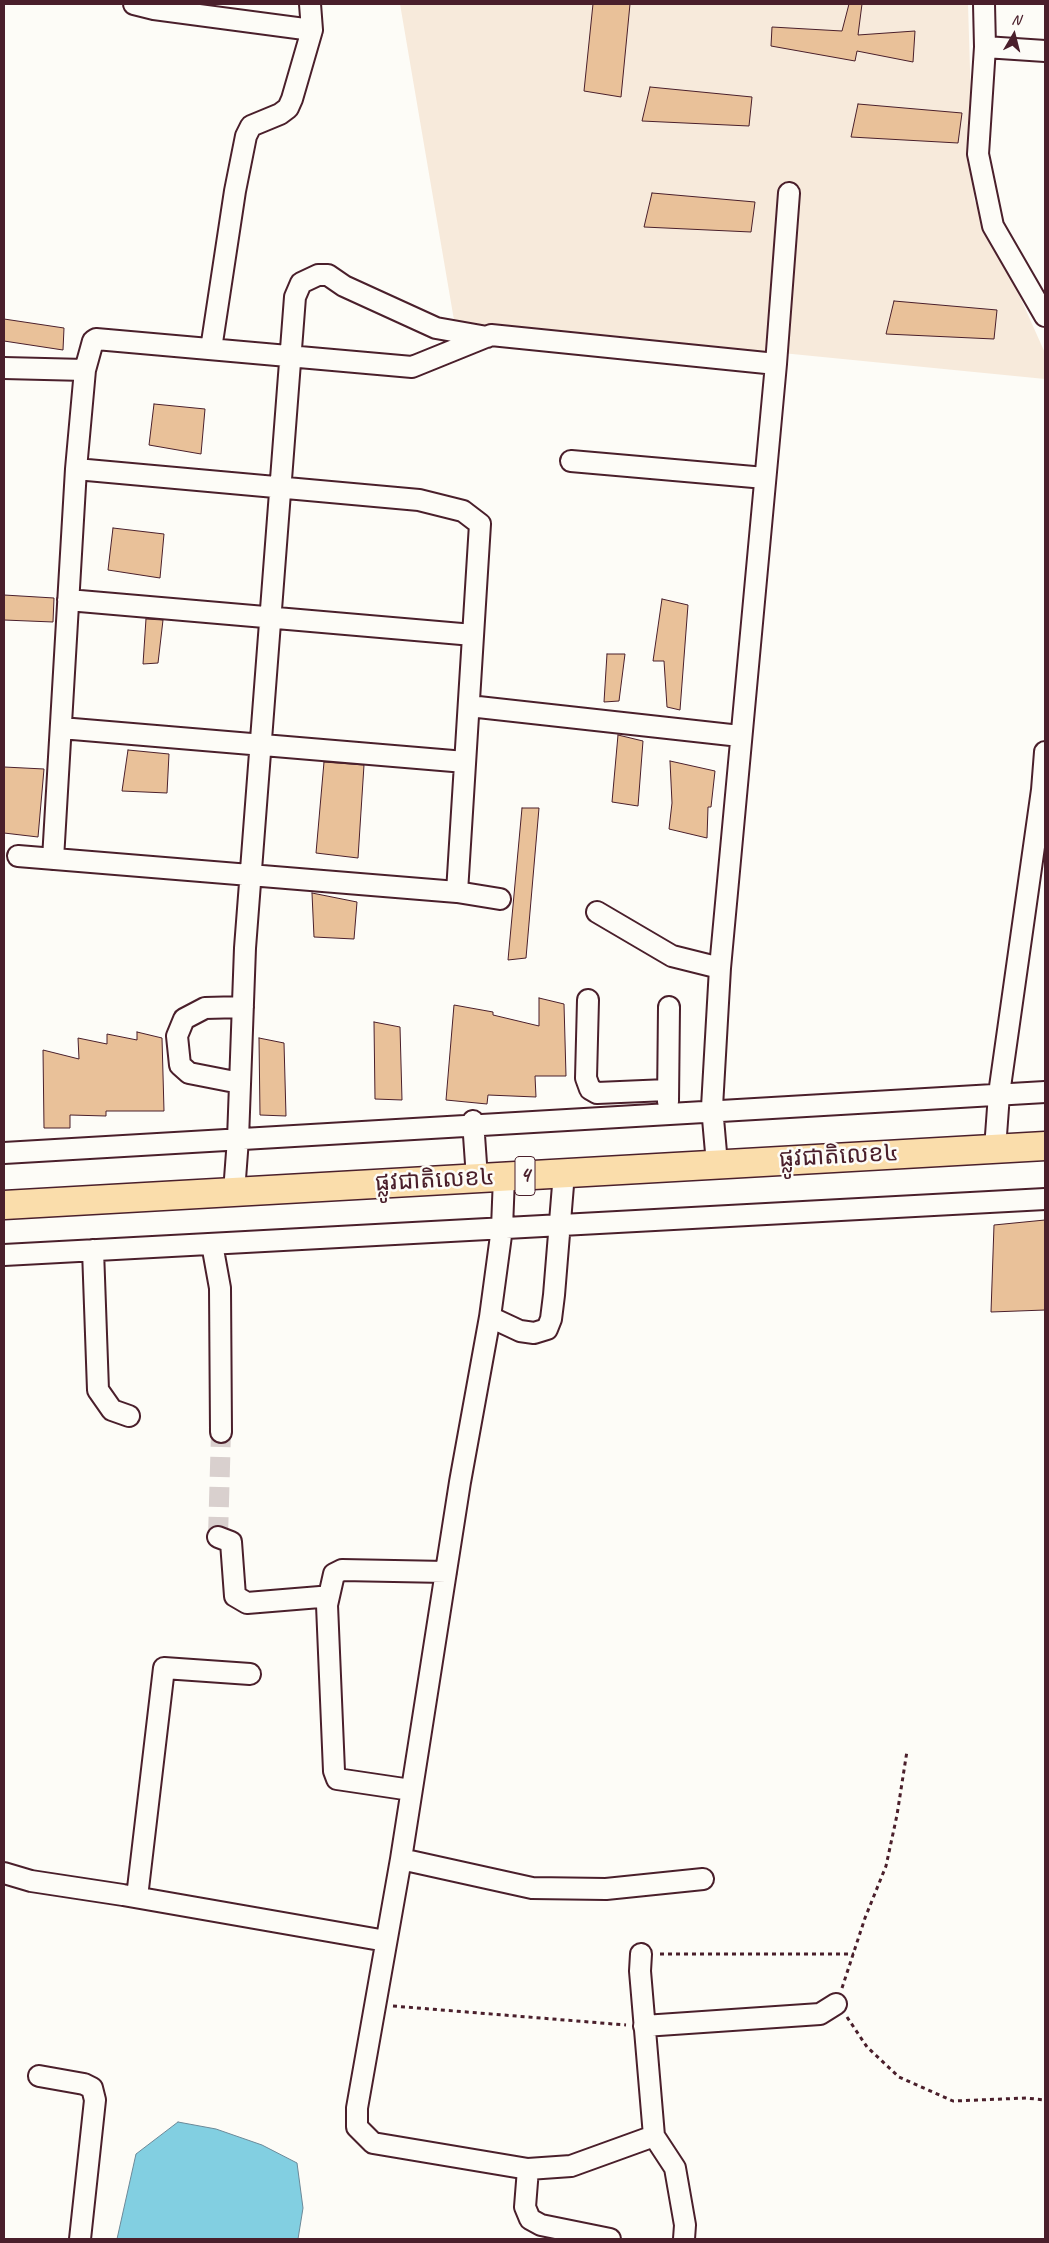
<!DOCTYPE html>
<meta charset="utf-8">
<style>
body{margin:0}
#map{position:relative;width:1049px;height:2243px;overflow:hidden;background:#fdfcf7;font-family:Caveat,sans-serif}
canvas{display:block}
.frame{position:absolute;inset:0;border:5px solid #4a1f2b;pointer-events:none}
.north{position:absolute;left:989px;top:10px;width:50px;height:50px;-webkit-text-stroke:4px #fdfcf7;paint-order:stroke;rotate:8deg;font-size:14px;font-weight:700;line-height:20px;text-align:center;color:#4a1f2b}
.north::after{content:'';display:block;margin:auto;width:18px;height:22px;background:#4a1f2b;clip-path:polygon(50% 0,100% 100%,50% 72%,0 100%)}
</style>
<div id="map">
<canvas width="1049" height="2243"></canvas>
<div class="frame"></div>
<div class="north">N</div>
</div>
<script>
const c = document.querySelector('canvas').getContext('2d');
c.lineJoin = 'round';
function fillPath(path, color) { c.fillStyle = color; c.fill(path, 'evenodd'); }
const toPath = rows => new Path2D(rows.map(r => 'M' + r).join(''));
function stroke(path, color, width, dash) { c.strokeStyle = color; c.lineWidth = width; c.lineCap = dash ? 'butt' : 'round'; c.setLineDash(dash || []); c.stroke(path); }
function label(font, color, halo, rows, align = 'center') {
  c.font = font + ' Caveat,"Noto Sans Khmer",sans-serif'; c.lineWidth = 5; c.setLineDash([]); c.textBaseline = 'middle'; c.strokeStyle = halo; c.fillStyle = color; for (const [text, x, y, turn = 0] of rows) {
    c.save(); c.translate(x, y); c.rotate((+turn || 0) * Math.PI / 180); c.textAlign = isNaN(turn) ? turn : align; if (halo) c.strokeText(text, 0, 0); c.fillText(text, 0, 0); c.restore();
  }
}
const built = toPath([
 [400,4,968,4,974,200,999,250,1045,353,1045,379,772,352,455,326]
]);
const water = toPath([
 [178,2122,216,2129,262,2145,297,2163,303,2208,298,2239,117,2239,136,2154,178,2122]
]);
const building = toPath([
 [593,4,630,4,621,97,584,91,593,4],
 [849,4,862,4,858,35,915,31,913,62,857,51,855,61,771,46,772,27,842,31,849,4],
 [650,87,752,97,749,126,642,121,650,87],
 [858,104,962,113,958,143,851,137,858,104],
 [652,193,755,202,751,232,644,227,652,193],
 [894,301,997,310,994,339,886,334,894,301],
 [4,319,64,328,63,350,4,341,4,319],
 [154,404,205,409,201,454,149,445,154,404],
 [113,528,164,534,160,578,108,570,113,528],
 [4,595,54,598,53,622,4,620,4,595],
 [662,599,688,605,680,710,667,707,664,661,653,661,662,599],
 [146,619,163,620,158,663,143,664,146,619],
 [607,654,625,654,619,701,604,702,607,654],
 [618,735,643,741,638,806,612,802,618,735],
 [128,750,169,754,167,793,122,791,128,750],
 [670,761,715,771,711,807,708,807,707,838,669,829,672,803,670,761],
 [324,762,364,765,358,858,316,853,324,762],
 [4,767,44,769,38,837,4,833,4,767],
 [522,808,539,808,526,958,508,960,522,808],
 [312,893,357,902,354,939,314,937,312,893],
 [539,998,564,1004,566,1076,535,1076,536,1097,488,1095,487,1104,446,1100,454,1005,493,1012,493,1015,539,1026,539,998],
 [374,1022,400,1027,402,1100,375,1099,374,1022],
 [137,1032,162,1038,164,1111,106,1111,106,1116,70,1115,70,1128,44,1128,43,1050,79,1059,78,1038,107,1044,107,1034,137,1040,137,1032],
 [259,1038,284,1043,286,1116,260,1115,259,1038],
 [1045,1220,1045,1310,991,1312,994,1225,1045,1220]
]);
const minorTunnel = toPath([
 [218,1537,221,1432]
]);
const path = toPath([
 [660,1954,854,1954],
 [842,1988,865,1918,886,1866,897,1815,907,1751],
 [393,2006,626,2025],
 [847,2017,867,2047,899,2077,953,2101,1026,2098,1045,2100]
]);
const minor = toPath([
 [134,4,154,9,312,30],
 [984,4,985,47,978,154,993,226,1045,316],
 [985,47,1045,51],
 [211,349,235,191,246,136,251,126,280,114,288,108,292,99,312,30,310,4],
 [4,368,85,370],
 [571,461,765,478],
 [76,469,419,500,463,511,480,524,457,892],
 [68,600,473,635],
 [469,706,740,736],
 [61,728,465,762],
 [18,856,457,892,500,899],
 [53,859,76,469,85,370,93,341,96,339,412,367,491,335,776,364],
 [597,912,672,956,720,968],
 [588,1000,586,1078,590,1089,597,1093,667,1090],
 [240,1083,189,1073,180,1065,177,1036,184,1019,205,1008,243,1007],
 [668,1102,669,1007],
 [473,1121,477,1178],
 [995,1149,999,1094,1042,790,1045,752],
 [4,1153,1045,1092],
 [717,1164,712,1107,720,968,776,364,789,193],
 [504,1177,502,1228,490,1317,460,1482,401,1859,357,2108,357,2127,373,2143,528,2169,571,2166,654,2136,675,2168,685,2225,684,2239],
 [234,1192,238,1139,245,948,295,297,301,283,318,275,328,275,344,286,436,328,487,337],
 [212,1244,220,1288,221,1432],
 [93,1250,98,1390,112,1410,129,1416],
 [4,1255,1045,1199],
 [490,1317,520,1331,534,1333,547,1329,551,1319,554,1295,564,1173],
 [218,1537,231,1542,235,1596,247,1603,320,1597,324,1598,327,1605,334,1771,337,1779,411,1790],
 [327,1605,334,1574,342,1570,446,1572],
 [401,1859,532,1888,606,1889,703,1879],
 [4,1873,31,1881,123,1895,386,1941],
 [137,1897,164,1668,250,1674],
 [641,1954,640,1971,654,2136],
 [644,2026,820,2014,836,2004],
 [39,2076,84,2084,92,2088,95,2100,80,2239],
 [528,2169,525,2207,530,2219,541,2225,610,2239]
]);
const highway = toPath([
 [4,1205,1045,1146]
]);
const shields = [
 [525,1176,20]
];
const shieldNames = [
 ["4",525,1176]
];
const streetNames = [
 ["ផ្លូវជាតិលេខ៤",839,1157,-3],
 ["ផ្លូវជាតិលេខ៤",435,1181,-3]
];
fillPath(built, '#f7eadb');
fillPath(water, '#82cfe1');
stroke(water, '#6c8998', 1);
fillPath(building, '#e9c199');
stroke(building, '#4a1f2b', 1);
stroke(minorTunnel, '#d9d0ce', 20, [20, 10]);
stroke(minor, '#4a1f2b', 24);
stroke(highway, '#4a1f2b', 31);
stroke(path, '#4a1f2b', 3, [4, 4]);
stroke(minor, '#fdfcf7', 20);
stroke(highway, '#faddab', 28);
for (const [x, y, w] of shields) { const box = new Path2D(); box.roundRect(x - w / 2, y - 19.5, w, 39, 4); c.fillStyle = '#fdfcf7'; c.fill(box); stroke(box, '#4a1f2b', 1); }
label('bold 22px', '#4a1f2b', null, shieldNames);
label('24px', '#4a1f2b', '#fdfcf7', streetNames);
</script>
